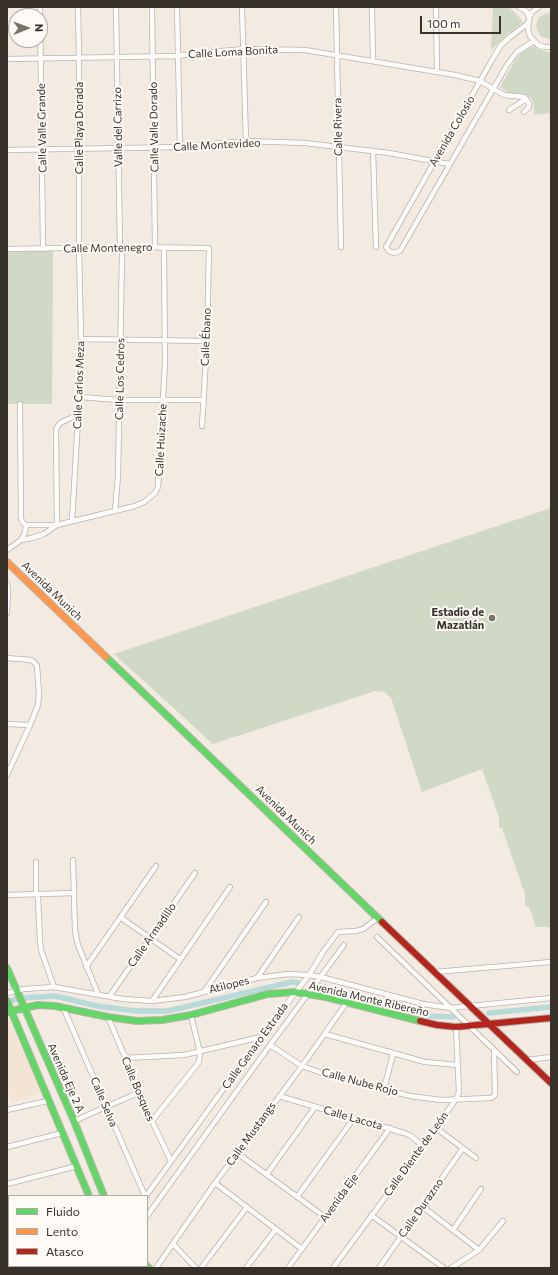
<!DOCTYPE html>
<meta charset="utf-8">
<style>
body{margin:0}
#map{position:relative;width:558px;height:1275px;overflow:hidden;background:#f3eae1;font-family:Commissioner,sans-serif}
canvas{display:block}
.frame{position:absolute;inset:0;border:8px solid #37312a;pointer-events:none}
.legend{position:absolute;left:8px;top:1195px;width:140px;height:72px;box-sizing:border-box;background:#fefbf7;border:1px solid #aeaaa5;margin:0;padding:5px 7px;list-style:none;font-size:12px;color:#37312a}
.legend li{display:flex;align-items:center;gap:8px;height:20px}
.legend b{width:20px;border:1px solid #aeaaa5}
.north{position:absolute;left:8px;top:8px;width:40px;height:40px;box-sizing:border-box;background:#fefbf7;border:1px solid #aeaaa5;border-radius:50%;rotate:89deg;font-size:11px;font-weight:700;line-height:16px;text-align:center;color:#37312a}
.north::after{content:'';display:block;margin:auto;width:14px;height:18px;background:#79726a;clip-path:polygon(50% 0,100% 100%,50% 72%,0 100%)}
.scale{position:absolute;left:420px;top:16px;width:81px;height:18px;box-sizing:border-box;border:2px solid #37312a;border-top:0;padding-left:5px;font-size:12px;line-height:14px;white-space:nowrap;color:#37312a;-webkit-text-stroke:3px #fefbf7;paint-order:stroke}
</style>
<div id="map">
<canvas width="558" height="1275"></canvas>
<div class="frame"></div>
<ul class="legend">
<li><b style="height:5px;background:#63d668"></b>Fluido</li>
<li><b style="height:5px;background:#ff974d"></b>Lento</li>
<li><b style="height:5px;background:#b3261e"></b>Atasco</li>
</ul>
<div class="north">N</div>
<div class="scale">100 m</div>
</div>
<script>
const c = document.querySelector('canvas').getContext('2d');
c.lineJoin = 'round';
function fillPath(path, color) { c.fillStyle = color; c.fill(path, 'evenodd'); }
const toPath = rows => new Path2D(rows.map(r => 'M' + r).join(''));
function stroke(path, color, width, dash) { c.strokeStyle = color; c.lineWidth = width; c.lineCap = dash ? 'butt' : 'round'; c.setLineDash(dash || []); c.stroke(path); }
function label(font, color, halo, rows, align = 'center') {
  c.font = font + ' Commissioner,sans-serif'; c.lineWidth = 4; c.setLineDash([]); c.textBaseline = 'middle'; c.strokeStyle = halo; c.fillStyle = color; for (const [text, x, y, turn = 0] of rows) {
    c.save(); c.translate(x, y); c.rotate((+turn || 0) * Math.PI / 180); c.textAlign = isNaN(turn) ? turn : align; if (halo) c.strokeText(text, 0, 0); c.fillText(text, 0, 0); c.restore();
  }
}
const built = toPath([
 [7,1015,41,1093,11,1102,7,1088]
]);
const green = toPath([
 [493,7,509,7,522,20,522,22,520,25,510,32,491,50],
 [547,13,551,13,550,39,542,37,539,34,536,25,539,17],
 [534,46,538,49,551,53,551,113,534,115,534,106,532,99,526,95,519,93,509,93,500,87,516,59,522,52],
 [53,250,52,404,7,404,7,252],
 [551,508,551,927,536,927,529,906,525,906,525,894,502,828,499,828,499,817,482,769,422,792,391,698,385,692,375,691,213,744,114,654]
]);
const canal = toPath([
 [320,986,427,1016,453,1017],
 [23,998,55,996,97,1006,136,1011,168,1011,292,982,298,983],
 [10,1001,17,999],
 [489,1013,551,1007]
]);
const street = toPath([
 [40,7,43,249],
 [152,7,155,247],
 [177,7,180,147],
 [242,7,246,141],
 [336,7,341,247],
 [372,7,373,61],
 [436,7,437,72],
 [519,7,527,12,529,18],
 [539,7,532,12,529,18,528,30,530,36,538,45,544,47,551,47],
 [527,24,510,37,501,45,492,60,386,247,389,251,394,253,400,251,507,65,517,52,534,41],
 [7,59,178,56,183,55,243,49,305,50,455,75,480,81,504,95,524,97,526,99,529,104,529,107,524,112],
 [509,110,526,99],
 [7,150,180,147,246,141,305,143,389,153,449,164],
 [373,151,376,247],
 [7,249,120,247,209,248,207,341,202,426],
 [81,339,207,341],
 [80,397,119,400,203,400],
 [20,404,21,519,23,523,26,525,57,525],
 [115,511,118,476,122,253,120,247,116,7],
 [72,521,79,403,81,339,79,248,79,58,78,7],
 [57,525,56,429,60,423,79,414],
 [21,540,25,533,26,525],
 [7,550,21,540,32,538,44,534,57,525,135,506,144,502,155,493,158,487,165,363,164,248],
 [7,583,8,591,7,613],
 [7,658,31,660,35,663,37,666,39,693,38,705,30,725,7,775],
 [7,724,30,725],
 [73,860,75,931,78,945,98,994],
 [36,862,36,894,38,898,40,941,41,950,54,987],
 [7,895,74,893],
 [120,917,180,959],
 [377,937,517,1072],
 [86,967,156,866],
 [435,972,551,962],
 [257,978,299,917],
 [204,992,266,902],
 [7,993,24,989,54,987,123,999,152,1001,185,997,257,978,288,974,309,975,321,977,423,1004,450,1008,551,998],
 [109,997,195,873],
 [152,1001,230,887],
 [63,1007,145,1196],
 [108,1017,152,1121,171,1161],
 [325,1034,425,1062,457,1065],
 [270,1045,302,1066,322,1073,410,1096,441,1100,491,1098,494,1096,495,1094,494,1050],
 [125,1058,184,1055,261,1037],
 [527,1060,551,1057],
 [384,1089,393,1054],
 [279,1096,404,1133,411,1136,423,1146],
 [7,1110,47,1101],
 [74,1121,140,1092],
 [152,1121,199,1062,200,1053,191,1015],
 [436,1128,476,1158],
 [7,1147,62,1133],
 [237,1153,325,1217],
 [267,1174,315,1107],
 [215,1183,302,1249],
 [7,1184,77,1166],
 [146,1196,261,1037,309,975,323,952,338,932,356,931,363,929,378,918],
 [297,1197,354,1118],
 [7,1200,9,1209],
 [423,1207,479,1250],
 [371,1215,444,1268],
 [147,1216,270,1045,344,945],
 [7,1223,9,1222],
 [453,1230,481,1189],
 [173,1244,196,1268],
 [156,1268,215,1183,302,1066,347,1002],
 [201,1268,247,1207],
 [246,1268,276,1229],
 [288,1268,390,1128],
 [333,1268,423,1146,456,1099,459,1092,456,1027],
 [379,1268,463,1148],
 [451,1268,479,1250,503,1221]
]);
const fast = toPath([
 [106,657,382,922],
 [7,968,74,1121,104,1196],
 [7,1001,89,1196],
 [7,1012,38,1005,55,1006,108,1017,137,1021,162,1020,191,1015,268,994,295,992,326,997,420,1021],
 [128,1266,129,1268],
 [147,1266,149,1268],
 [93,1268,95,1266]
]);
const slow = toPath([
 [7,562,106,657],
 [110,1268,111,1266]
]);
const jam = toPath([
 [382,922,551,1083],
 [420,1021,437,1025,456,1027,551,1018]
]);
const markers = [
 [492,618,4,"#79726a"]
];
const streetNames = [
 ["Calle Loma Bonita",233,52,-3],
 ["Valle del Carrizo",118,127,-91],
 ["Calle Valle Dorado",154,127,-91],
 ["Calle Rivera",338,127,-91],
 ["Calle Valle Grande",42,128,-91],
 ["Calle Playa Dorada",79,128,-90],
 ["Avenida Colosio",452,131,-60],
 ["Calle Montevideo",217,145,-3],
 ["Calle Montenegro",108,248,-1],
 ["Calle Ébano",206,337,-88],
 ["Calle Los Cedros",120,379,-89],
 ["Calle Carlos Meza",79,385,-88],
 ["Calle Huizache",161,440,-87],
 ["Avenida Munich",52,591,44],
 ["Avenida Munich",286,815,44],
 ["Calle Armadillo",152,935,-55],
 ["Atilopes",229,985,-14],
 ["Avenida Monte Ribereño",369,999,13],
 ["Calle Genaro Estrada",255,1046,-54],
 ["Avenida Eje 2 A",66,1078,66],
 ["Calle Nube Rojo",360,1082,15],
 ["Calle Bosques",138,1089,67],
 ["Calle Selva",104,1102,67],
 ["Calle Lacota",353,1118,16],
 ["Calle Mustangs",251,1134,-54],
 ["Calle Diente de León",416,1154,-54],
 ["Avenida Eje",339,1198,-54],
 ["Calle Durazno",421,1208,-55]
];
const poiNames = [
 ["Estadio de",484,612],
 ["Mazatlán",484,625]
];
fillPath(built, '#f4e4d3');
fillPath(green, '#d0d8c6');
stroke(canal, '#b8dad8', 5.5);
stroke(street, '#b9b2ab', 6);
stroke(fast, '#b9b2ab', 8);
stroke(slow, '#b9b2ab', 8);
stroke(jam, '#b9b2ab', 8);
stroke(street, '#fdfcfa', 4.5);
stroke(fast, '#63d668', 6);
stroke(slow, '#ff974d', 6);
stroke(jam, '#b3261e', 6);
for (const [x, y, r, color] of markers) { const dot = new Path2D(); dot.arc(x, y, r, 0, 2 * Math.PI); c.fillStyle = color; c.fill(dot); stroke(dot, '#fefbf7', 1.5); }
label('11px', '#37312a', '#fefbf7', streetNames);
label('bold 11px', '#37312a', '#fefbf7', poiNames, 'right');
</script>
